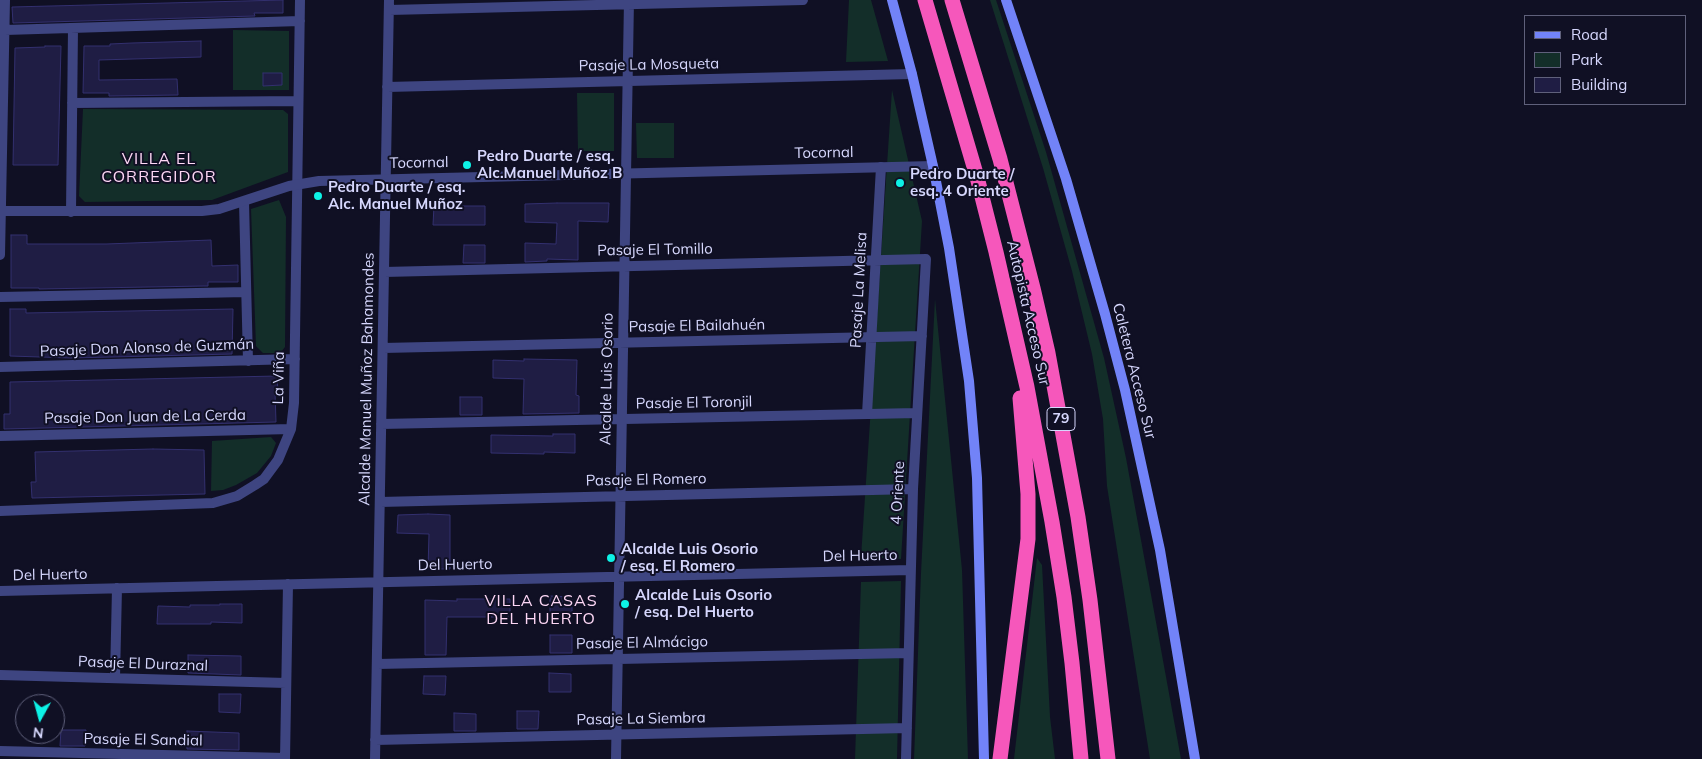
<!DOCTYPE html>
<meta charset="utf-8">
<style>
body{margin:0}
#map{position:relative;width:1702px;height:759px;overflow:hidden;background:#101024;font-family:Mulish,sans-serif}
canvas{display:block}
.legend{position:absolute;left:1524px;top:15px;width:162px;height:90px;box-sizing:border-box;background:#101024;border:1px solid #5f607b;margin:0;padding:6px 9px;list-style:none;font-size:15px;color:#d6d7fd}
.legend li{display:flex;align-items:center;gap:10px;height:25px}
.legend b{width:25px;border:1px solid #5f607b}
.north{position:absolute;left:15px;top:694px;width:50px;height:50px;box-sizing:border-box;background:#101024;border:1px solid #5f607b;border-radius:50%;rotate:187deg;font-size:14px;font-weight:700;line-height:20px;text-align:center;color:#d6d7fd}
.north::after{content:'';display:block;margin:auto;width:18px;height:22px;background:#0df2e6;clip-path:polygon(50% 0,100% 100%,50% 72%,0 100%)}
</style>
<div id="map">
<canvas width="1702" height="759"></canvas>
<ul class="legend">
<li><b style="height:6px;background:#7283f8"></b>Road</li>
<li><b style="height:14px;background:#132e29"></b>Park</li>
<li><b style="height:14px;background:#1f1d44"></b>Building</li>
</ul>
<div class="north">N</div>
</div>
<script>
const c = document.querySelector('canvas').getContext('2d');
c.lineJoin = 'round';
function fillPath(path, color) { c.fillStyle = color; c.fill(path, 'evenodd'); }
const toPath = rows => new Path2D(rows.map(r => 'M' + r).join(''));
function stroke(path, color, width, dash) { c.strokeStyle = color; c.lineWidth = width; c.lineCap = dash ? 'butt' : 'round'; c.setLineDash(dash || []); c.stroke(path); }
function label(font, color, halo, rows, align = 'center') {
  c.font = font + ' Mulish,sans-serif'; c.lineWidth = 4; c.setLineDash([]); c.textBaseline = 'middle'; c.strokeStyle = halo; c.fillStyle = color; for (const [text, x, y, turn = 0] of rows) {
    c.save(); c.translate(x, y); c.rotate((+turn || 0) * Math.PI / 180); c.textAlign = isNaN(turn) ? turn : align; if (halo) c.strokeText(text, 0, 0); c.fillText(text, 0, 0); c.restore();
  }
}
const green = toPath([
 [849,0,871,0,888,61,846,62],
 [990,0,996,0,1046,152,1104,358,1126,458,1181,759,1150,759,1107,486,1103,419,1092,354,1072,271,1043,168],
 [233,30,289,31,289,90,233,90],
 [892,90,922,221,901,559,861,557],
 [577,93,614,93,614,151,578,151],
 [83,109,283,110,288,114,288,172,212,200,85,202,79,196],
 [636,123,674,123,674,158,637,158],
 [279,200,286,217,285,347,280,353,263,353,256,346,251,209],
 [935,299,962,570,968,759,914,759,921,573],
 [271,437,276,443,271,456,257,473,236,485,223,490,211,491,212,441],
 [1037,558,1042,565,1050,717,1055,759,1014,759],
 [901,581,897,759,855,759,861,582]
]);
const building = toPath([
 [283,0,283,13,254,13,255,16,13,23,12,7,283,0],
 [201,41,201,57,99,60,99,80,177,79,178,95,109,96,109,93,83,93,84,46,110,46,110,44,132,43,201,41],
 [45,46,61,46,58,165,13,165,15,48,45,47,45,46],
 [263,73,282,73,282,85,263,86,263,73],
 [557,203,609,203,608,222,578,221,578,260,547,259,547,261,525,262,525,243,556,244,557,223,525,222,525,204,557,203],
 [434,206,485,206,485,225,433,225,434,206],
 [11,235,27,235,27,244,106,244,211,240,212,266,238,265,238,282,208,282,208,286,204,286,39,289,39,288,11,288,11,235],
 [464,245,485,245,485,263,463,263,464,245],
 [10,309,26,309,26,313,233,309,232,354,71,358,10,356,10,309],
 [524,359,577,360,576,395,579,396,579,413,523,414,524,379,493,378,493,360,524,361,524,359],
 [277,376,278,392,275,392,276,422,4,429,4,414,10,414,10,382,277,376],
 [460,397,482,397,482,415,460,415,460,397],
 [553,434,575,434,575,453,544,452,544,454,491,453,491,435,553,436,553,434],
 [153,449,204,450,205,494,32,498,31,482,36,482,35,452,153,449],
 [428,514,450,515,450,569,428,569,429,534,397,533,398,515,428,514],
 [550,596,572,597,572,615,550,615,550,596],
 [457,599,510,599,510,617,447,617,446,655,425,655,425,600,457,601,457,599],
 [220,604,242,604,242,623,211,622,211,624,157,624,158,606,190,607,190,605,220,605,220,604],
 [550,635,572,635,572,653,550,653,550,635],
 [188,655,241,656,241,675,188,673,188,655],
 [549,673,571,674,571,692,549,692,549,673],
 [424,676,446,676,445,695,423,694,424,676],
 [219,694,241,694,240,713,219,712,219,694],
 [517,711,539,711,538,729,517,729,517,711],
 [454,713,476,714,476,731,454,731,454,713],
 [61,730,86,730,85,746,60,746,61,730],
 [187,731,239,733,239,750,187,749,187,731]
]);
const minor = toPath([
 [389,10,803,0],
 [5,30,300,21],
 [387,87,912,74],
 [72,103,298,101],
 [244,202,248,361],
 [71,212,73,28],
 [0,255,5,0],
 [384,272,926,259,913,489,906,759],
 [0,297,246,292],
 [383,348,922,336],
 [0,367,295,359],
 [867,414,881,167],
 [381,424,917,413],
 [0,436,291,429],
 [380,502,913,489],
 [0,511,213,503,237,496,255,485,264,479,278,460,291,429,294,403,300,0],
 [0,591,910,570],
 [377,664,908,653],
 [0,675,286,683],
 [115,678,117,588],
 [375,740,907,728],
 [0,751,285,758],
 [285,759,288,584],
 [375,759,389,0],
 [616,759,629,0]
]);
const tertiary = toPath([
 [0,211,202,211,219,209,289,186,319,181,933,166]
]);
const secondary = toPath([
 [892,0,912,74,933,166,949,248,969,381,977,478,984,759],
 [1006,0,1066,179,1105,314,1125,390,1160,550,1195,759]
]);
const motorway = toPath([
 [925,0,977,177,996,252,1027,387,1052,522,1064,597,1072,663,1081,759],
 [952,0,1000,159,1033,288,1048,353,1078,517,1090,600,1108,759],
 [1000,759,1028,539,1028,494,1020,398]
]);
const markers = [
 [467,165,5,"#0df2e6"],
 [900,183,5,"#0df2e6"],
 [318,196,5,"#0df2e6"],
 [611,558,5,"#0df2e6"],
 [625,604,5,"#0df2e6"]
];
const shields = [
 [1061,419,28]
];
const shieldNames = [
 ["79",1061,419]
];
const streetNames = [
 ["Pasaje La Mosqueta",649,65,-1],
 ["Tocornal",824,153,-1],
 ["Tocornal",419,163,-1],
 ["Pasaje El Tomillo",655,250,-1],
 ["Pasaje La Melisa",859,290,-87],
 ["Autopista Acceso Sur",1028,313,77],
 ["Pasaje El Bailahuén",697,326,-1],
 ["Pasaje Don Alonso de Guzmán",147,348,-2],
 ["Caletera Acceso Sur",1134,371,76],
 ["La Viña",279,378,-89],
 ["Alcalde Manuel Muñoz Bahamondes",367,379,-89],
 ["Alcalde Luis Osorio",607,379,-89],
 ["Pasaje El Toronjil",694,403,-1],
 ["Pasaje Don Juan de La Cerda",145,417,-1],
 ["Pasaje El Romero",646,480,-1],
 ["4 Oriente",898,493,-87],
 ["Del Huerto",860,556,-1],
 ["Del Huerto",455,565,-1],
 ["Del Huerto",50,575,-1],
 ["Pasaje El Almácigo",642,643,-1],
 ["Pasaje El Duraznal",143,664,2],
 ["Pasaje La Siembra",641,719,-1],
 ["Pasaje El Sandial",143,740,1]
];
const poiNames = [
 ["Pedro Duarte / esq.",477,156],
 ["Alc.Manuel Muñoz B",477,173],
 ["Pedro Duarte /",910,174],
 ["esq. 4 Oriente",910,191],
 ["Pedro Duarte / esq.",328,187],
 ["Alc. Manuel Muñoz",328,204],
 ["Alcalde Luis Osorio",621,549],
 ["/ esq. El Romero",621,566],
 ["Alcalde Luis Osorio",635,595],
 ["/ esq. Del Huerto",635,612]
];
const neighbourhoodNames = [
 ["VILLA EL",159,159],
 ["CORREGIDOR",159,177],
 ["VILLA CASAS",541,601],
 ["DEL HUERTO",541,619]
];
fillPath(green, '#132e29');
fillPath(building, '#1f1d44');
stroke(building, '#33306f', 1);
stroke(minor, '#3e4581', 10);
stroke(tertiary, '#3e4581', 10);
stroke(secondary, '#7283f8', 10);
stroke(motorway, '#f657bb', 15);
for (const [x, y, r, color] of markers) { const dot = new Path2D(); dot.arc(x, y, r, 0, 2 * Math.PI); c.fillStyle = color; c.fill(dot); stroke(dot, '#101024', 2); }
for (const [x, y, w] of shields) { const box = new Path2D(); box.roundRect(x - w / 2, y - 11.5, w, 23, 4); c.fillStyle = '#101024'; c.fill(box); stroke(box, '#d6d7fd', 1); }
label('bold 14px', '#d6d7fd', null, shieldNames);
label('15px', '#d6d7fd', '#101024', streetNames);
label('bold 15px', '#d6d7fd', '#101024', poiNames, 'left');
c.letterSpacing = '1px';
label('16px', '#fdd7f5', '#101024', neighbourhoodNames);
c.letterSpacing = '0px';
</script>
